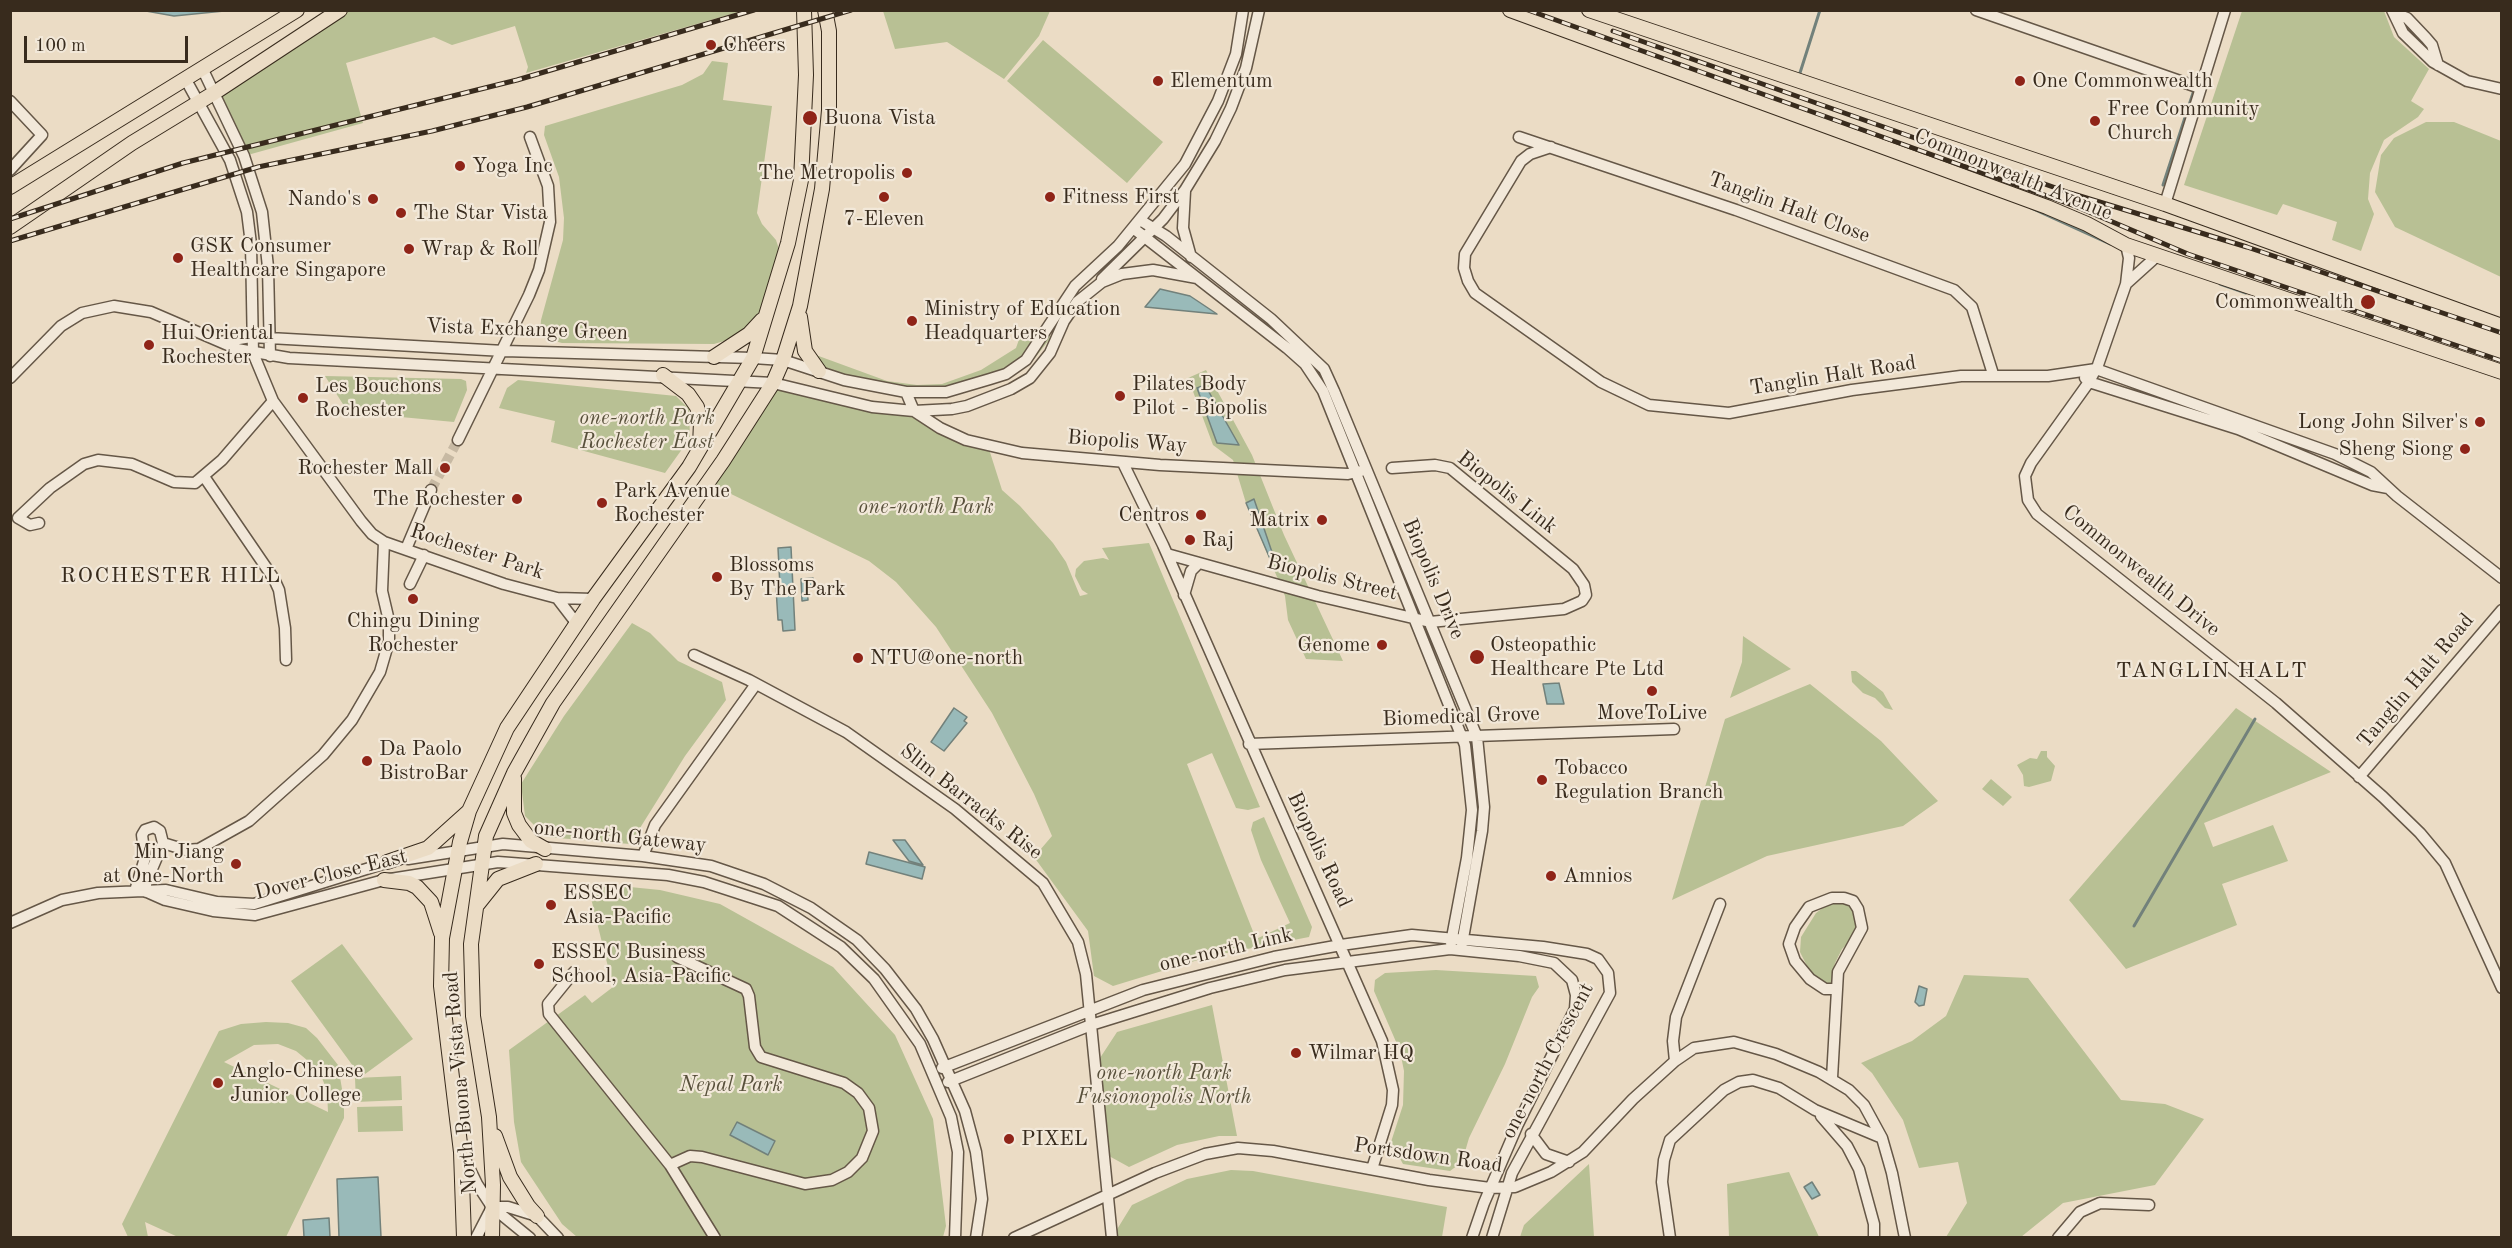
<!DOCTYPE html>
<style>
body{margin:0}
#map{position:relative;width:2512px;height:1248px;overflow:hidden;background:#ebdcc5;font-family:"Old Standard TT",serif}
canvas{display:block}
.frame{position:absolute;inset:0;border:12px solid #382b1d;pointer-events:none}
.scale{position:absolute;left:24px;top:36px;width:164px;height:27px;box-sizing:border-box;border:3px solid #382b1d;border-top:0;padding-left:8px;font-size:18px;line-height:21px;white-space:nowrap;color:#382b1d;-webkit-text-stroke:4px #f2e8d9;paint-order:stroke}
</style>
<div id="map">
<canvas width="2512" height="1248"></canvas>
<div class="frame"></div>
<div class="scale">100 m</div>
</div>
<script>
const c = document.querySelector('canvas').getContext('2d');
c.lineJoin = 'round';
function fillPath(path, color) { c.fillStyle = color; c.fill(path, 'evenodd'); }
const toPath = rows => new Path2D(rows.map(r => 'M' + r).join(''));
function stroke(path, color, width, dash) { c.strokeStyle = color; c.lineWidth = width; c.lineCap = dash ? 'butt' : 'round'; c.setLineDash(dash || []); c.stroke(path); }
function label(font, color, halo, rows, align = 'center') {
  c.font = font + ' "Old Standard TT",serif'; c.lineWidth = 4.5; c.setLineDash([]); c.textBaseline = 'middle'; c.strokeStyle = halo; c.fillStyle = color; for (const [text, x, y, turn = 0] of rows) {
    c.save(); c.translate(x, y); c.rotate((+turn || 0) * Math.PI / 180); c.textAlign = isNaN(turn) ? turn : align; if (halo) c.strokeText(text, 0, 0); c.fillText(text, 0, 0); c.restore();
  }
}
const green = toPath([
 [340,11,742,11,526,73,528,67,515,26,452,45,434,37,346,63,363,123,244,156,214,93],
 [883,11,883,10,1050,11,1039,36,1004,79,947,42,895,49],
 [2242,11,2384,11,2394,37,2429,69,2411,101,2424,109,2418,117,2384,140,2370,173,2368,199,2374,214,2361,251,2332,240,2337,222,2283,204,2277,215,2184,185],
 [1043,40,1163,142,1127,183,1007,81],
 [712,61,728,63,723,100,772,106,757,213,762,224,776,240,781,255,758,319,731,339,714,344,562,343,544,338,540,332,541,320,563,240,564,218,559,177,544,135,545,126,682,85,703,74],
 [2426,122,2454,122,2501,141,2501,277,2395,227,2375,192,2381,155,2394,138],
 [1022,331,1052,336,1035,358,1007,374,946,392,910,390,819,371,805,351,887,381,917,385,942,384,981,370,1016,348],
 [1206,370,1252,455,1284,535,1343,661,1306,659,1288,620,1285,596,1246,503,1233,460,1213,445,1188,378],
 [325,376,461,379,466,381,467,390,454,422,348,412],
 [518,380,676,396,689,409,690,438,665,473,551,442,555,421,499,408,507,388],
 [773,383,914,411,988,446,1002,490,1020,506,1053,543,1066,562,1080,596,1088,594,1082,590,1075,576,1076,569,1084,561,1103,558,1109,560,1102,548,1149,543,1260,807,1248,810,1236,808,1212,753,1187,764,1256,939,1290,923,1261,860,1251,830,1253,822,1264,817,1312,927,1309,937,1211,956,1113,986,1094,976,1088,931,1034,857,1052,836,1034,794,992,713,936,627,896,582,869,561,729,493,710,487],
 [632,623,650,633,678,661,722,682,726,700,685,756,630,844,546,837,525,816,521,784,564,716],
 [1743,636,1791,669,1730,698,1742,662],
 [1851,671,1856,671,1883,692,1893,710,1885,708,1875,698,1863,693,1852,682],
 [1810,684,1881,741,1938,801,1903,826,1767,856,1672,900,1725,719],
 [2236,708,2331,772,2204,823,2213,847,2273,825,2288,861,2222,884,2237,925,2126,969,2069,900],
 [2041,751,2047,751,2047,757,2055,766,2051,781,2029,787,2024,786,2023,775,2017,765,2030,758,2037,759],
 [1991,779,2012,797,2003,806,1982,789],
 [610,885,660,890,720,904,833,967,895,1035,933,1119,946,1226,943,1237,577,1237,562,1224,521,1162,514,1122,509,1050,585,995,592,1003,613,987,588,886],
 [1843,903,1855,906,1861,914,1857,934,1842,949,1835,963,1830,987,1818,980,1807,966,1800,952,1801,937,1816,913,1828,904],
 [342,944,413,1039,361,1077,291,981],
 [1436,970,1536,976,1539,987,1532,997,1505,1064,1469,1138,1462,1162,1450,1171,1403,1164,1391,1142,1403,1105,1404,1071,1400,1051,1374,991,1375,980,1385,973],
 [1964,975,2028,978,2121,1100,2165,1104,2204,1119,2155,1185,2063,1203,2021,1237,1946,1237,1967,1203,1958,1162,1919,1168,1903,1120,1872,1073,1861,1063,1912,1041,1946,1016],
 [1212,1005,1237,1136,1219,1136,1177,1145,1129,1167,1109,1156,1100,1058,1117,1032],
 [266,1022,288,1023,306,1028,317,1038,338,1065,344,1101,344,1118,286,1237,178,1237,145,1222,148,1237,128,1237,122,1224,219,1031,241,1024],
 [278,1044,296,1051,318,1069,327,1090,328,1112,224,1062,254,1045],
 [401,1076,402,1100,356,1102,355,1078],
 [402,1106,403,1131,358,1132,357,1107],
 [1589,1164,1594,1237,1520,1237,1524,1225],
 [1231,1170,1253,1171,1447,1207,1442,1237,1117,1238,1116,1231,1132,1205,1187,1179],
 [1789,1172,1819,1237,1729,1237,1727,1184]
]);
const water = toPath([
 [146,11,224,11,174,16,146,11],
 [1160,289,1190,296,1217,314,1145,307,1160,289],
 [1205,385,1239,445,1217,443,1197,388,1205,385],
 [1254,499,1275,561,1271,561,1246,503,1254,499],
 [791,547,795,630,783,631,782,620,778,620,776,588,780,587,778,548,791,547],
 [813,578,814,585,807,586,808,600,802,601,801,579,813,578],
 [1559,683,1564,704,1547,704,1543,684,1559,683],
 [954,708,967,717,964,721,967,723,944,751,931,742,954,708],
 [893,840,905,840,923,865,909,861,893,840],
 [869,852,925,867,922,879,866,864,869,852],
 [1919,986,1927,989,1924,1005,1919,1006,1915,1002,1919,986],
 [737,1122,775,1141,768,1155,730,1135,737,1122],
 [378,1177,381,1237,339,1237,337,1179,378,1177],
 [1812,1182,1820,1195,1812,1199,1804,1187,1812,1182],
 [329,1218,330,1237,304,1237,303,1220,329,1218]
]);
const stream = toPath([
 [1799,76,1820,10],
 [2163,185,2193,93],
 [2031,208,2110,244],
 [2220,284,2246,293],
 [2134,926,2255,719]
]);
const minorTunnel = toPath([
 [431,490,458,440]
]);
const minor = toPath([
 [1976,10,2200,88],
 [2392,10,2403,33,2433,62,2467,81,2502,89],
 [2394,13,2407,18,2426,38,2432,45,2438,65],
 [203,70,244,156,262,212,268,267,270,356],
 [186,80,230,160,247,212,251,244,253,353,273,401,361,521,372,534,384,542,504,584,557,598,593,599],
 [10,101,42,135,10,170],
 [1519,137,1736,210,1954,290,1972,307,1993,374],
 [1551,147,1530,154,1521,161,1465,254,1464,268,1468,281,1475,293,1601,382,1649,405,1729,413,1852,390,1961,376,2048,376,2096,369,2335,454,2371,472,2397,496,2502,578],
 [1185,191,1183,228,1191,257],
 [2165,204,2225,10],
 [1140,220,1166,236,1271,319,1324,369,1334,391,1477,737,1484,807,1482,831,1462,944],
 [1133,228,1287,348,1305,364,1323,391,1465,745,1472,810,1467,858,1451,943],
 [2126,245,2129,258,2126,284,2098,365,2089,382,2031,463,2025,476,2028,500,2037,514,2276,703,2383,797,2420,833,2445,863,2502,988],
 [1102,279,1163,219,1185,190,1215,141,1231,108,1246,68,1259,10],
 [2126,284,2157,256],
 [221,342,251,337,504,351,753,358,783,360,844,380,906,392,946,392,990,379,1006,374,1026,360,1075,286,1118,246,1185,164,1218,101,1236,54,1243,10],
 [10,378,61,326,82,313,114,306,151,312,237,349,289,358,773,383,872,407,914,411,952,409,967,406,1011,389,1030,378,1050,353,1064,321,1077,302,1102,282,1122,274,1153,270,1197,278],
 [2085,378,2089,382,2238,429,2372,485,2388,488],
 [906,392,914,411,940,428,966,440,1022,453,1160,465,1348,474,1361,471],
 [458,440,529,295,539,270,550,222,548,186,530,137],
 [1123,463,1163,545,1382,1041,1393,1090,1392,1105,1372,1169],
 [205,478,274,579,279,590,285,628,286,660],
 [39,523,30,525,18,518,50,488,84,464,98,460,132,464,174,482,195,483,222,460,273,401],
 [406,549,431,490],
 [1167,554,1318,596,1430,622,1564,609,1582,601,1586,595,1584,585,1573,569,1450,468,1435,465,1392,468],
 [410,584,424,555],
 [1184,595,1191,571,1198,564],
 [557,598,577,624],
 [694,655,749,680,846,732,955,809,1043,883,1078,942,1086,974,1112,1238],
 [1249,744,1674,729],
 [2359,777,2502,610],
 [163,843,186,850,199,849,249,821,323,755,352,720,380,672,389,641,389,621,382,591,384,542],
 [643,856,655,825,756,684],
 [408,859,503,844,643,856,711,866,764,884,811,908,857,940,885,969,916,1009,933,1039,965,1111,976,1152,982,1199,976,1238],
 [135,891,145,858,142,835,145,830,154,827,160,831,163,843,146,883,146,892],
 [147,892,165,900,213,911,255,915,384,880,498,862,668,875,704,882,778,906,841,947,874,979,920,1044,951,1117,958,1152,955,1238],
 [10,923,62,900,98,893,166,890,217,902,254,904,392,861],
 [574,972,548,1004,549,1014,670,1165,715,1238],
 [1675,1061,1673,1041,1676,1017,1720,904],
 [942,1068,1143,990,1274,957,1341,945,1412,935,1543,947,1587,954,1598,959,1608,973,1610,993,1512,1173,1492,1238],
 [1832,1078,1838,972,1862,928,1858,909,1853,901,1844,898,1832,898,1809,907,1795,927,1789,944,1795,961,1810,979,1825,989,1835,989],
 [948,1082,1091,1025,1210,988,1285,970,1450,949,1519,956,1554,963,1572,980,1576,995,1575,1009,1518,1124,1484,1203,1472,1238],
 [1821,1116,1847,1146,1859,1169,1874,1224,1874,1238],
 [1531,1134,1546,1154,1569,1162],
 [462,1153,477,1184,492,1207,530,1238],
 [670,1165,690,1156,702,1157,805,1184,832,1180,848,1172,862,1158,873,1131,869,1108,858,1093,844,1083,761,1057,755,1047,749,996,746,989,677,957],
 [492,1207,508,1207,537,1216,558,1238],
 [476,1238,492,1207],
 [1014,1238,1155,1173,1205,1154,1238,1148,1273,1151,1429,1180,1490,1188,1515,1187,1551,1172,1583,1152,1633,1099,1675,1061,1694,1048,1734,1042,1776,1054,1819,1072,1849,1090,1864,1105,1882,1138,1892,1173,1905,1238],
 [1670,1238,1662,1182,1664,1160,1670,1140,1724,1090,1739,1082,1753,1080,1779,1088,1815,1110,1882,1138],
 [2058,1238,2080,1212,2100,1203,2149,1205]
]);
const major = toPath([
 [1510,10,2047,207,2087,224,2126,245,2502,372],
 [1589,10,2165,204,2502,326],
 [10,187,297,10],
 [10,227,132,143,214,93,340,10],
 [800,317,805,351,819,371],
 [714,357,749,334,762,320],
 [663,375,688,394,697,407,701,422,700,446],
 [514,778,514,813,519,825,531,841,545,849],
 [387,862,428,848,468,812],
 [384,880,409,883,417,887,431,902,441,933],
 [478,904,498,879,536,864],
 [495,1136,510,1177,528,1206,537,1216],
 [464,1238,461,1152,441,986,442,938,460,842,469,811,507,728,593,599,689,467,753,358,788,243,801,180,806,75,804,10],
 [492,1238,493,1185,489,1117,473,1016,471,944,486,836,514,773,553,703,723,461,773,383,783,360,800,306,822,189,829,110,829,31,825,10]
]);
const rail = toPath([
 [1528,10,2075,206,2188,254,2502,361],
 [1613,31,2070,193,2247,247,2502,333],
 [10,219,183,163,517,80,754,10],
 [10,241,258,167,432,131,527,107,851,10]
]);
const markers = [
 [711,45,6,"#8f2418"],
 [1158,81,6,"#8f2418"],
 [2020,81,6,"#8f2418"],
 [810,118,8,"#8f2418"],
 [2095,121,6,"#8f2418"],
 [460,166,6,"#8f2418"],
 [907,173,6,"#8f2418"],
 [884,197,6,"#8f2418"],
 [1050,197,6,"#8f2418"],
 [373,199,6,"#8f2418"],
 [401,213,6,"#8f2418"],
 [409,249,6,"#8f2418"],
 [178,258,6,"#8f2418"],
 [2368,302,8,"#8f2418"],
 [912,321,6,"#8f2418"],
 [149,345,6,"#8f2418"],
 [1120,396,6,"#8f2418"],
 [303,398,6,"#8f2418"],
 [2480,422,6,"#8f2418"],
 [2465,449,6,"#8f2418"],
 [445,468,6,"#8f2418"],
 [517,499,6,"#8f2418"],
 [602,503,6,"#8f2418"],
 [1201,515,6,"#8f2418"],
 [1322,520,6,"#8f2418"],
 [1190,540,6,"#8f2418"],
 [717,577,6,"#8f2418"],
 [413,599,6,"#8f2418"],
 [1382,645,6,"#8f2418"],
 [1477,657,8,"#8f2418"],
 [858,658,6,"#8f2418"],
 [1652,691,6,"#8f2418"],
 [367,761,6,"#8f2418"],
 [1542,780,6,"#8f2418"],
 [236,864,6,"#8f2418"],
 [1551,876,6,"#8f2418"],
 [551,905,6,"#8f2418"],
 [539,964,6,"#8f2418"],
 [1296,1053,6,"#8f2418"],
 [218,1083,6,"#8f2418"],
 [1009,1139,6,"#8f2418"]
];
const poiNames = [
 ["Cheers",723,45],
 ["Elementum",1170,81],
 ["One Commonwealth",2032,81],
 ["Free Community",2107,109],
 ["Church",2107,133],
 ["Buona Vista",824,118],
 ["Yoga Inc",472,166],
 ["The Metropolis",895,173,"right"],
 ["Fitness First",1062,197],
 ["Nando's",361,199,"right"],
 ["The Star Vista",413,213],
 ["7-Eleven",884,219,"center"],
 ["GSK Consumer",190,246],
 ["Healthcare Singapore",190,270],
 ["Wrap & Roll",421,249],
 ["Commonwealth",2354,302,"right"],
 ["Ministry of Education",924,309],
 ["Headquarters",924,333],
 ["Hui Oriental",161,333],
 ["Rochester",161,357],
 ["Pilates Body",1132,384],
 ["Pilot - Biopolis",1132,408],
 ["Les Bouchons",315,386],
 ["Rochester",315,410],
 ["Long John Silver's",2468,422,"right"],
 ["Sheng Siong",2453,449,"right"],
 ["Rochester Mall",433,468,"right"],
 ["Park Avenue",614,491],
 ["Rochester",614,515],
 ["The Rochester",505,499,"right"],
 ["Centros",1189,515,"right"],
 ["Matrix",1310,520,"right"],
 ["Raj",1202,540],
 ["Blossoms",729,565],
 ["By The Park",729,589],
 ["Chingu Dining",413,621,"center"],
 ["Rochester",413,645,"center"],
 ["Genome",1370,645,"right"],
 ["Osteopathic",1490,645],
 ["Healthcare Pte Ltd",1490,669],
 ["NTU@one-north",870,658],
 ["MoveToLive",1652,713,"center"],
 ["Da Paolo",379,749],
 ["BistroBar",379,773],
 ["Tobacco",1554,768],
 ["Regulation Branch",1554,792],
 ["Min Jiang",224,852,"right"],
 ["at One-North",224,876,"right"],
 ["Amnios",1563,876],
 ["ESSEC",563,893],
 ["Asia-Pacific",563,917],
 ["ESSEC Business",551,952],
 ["School, Asia-Pacific",551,976],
 ["Wilmar HQ",1308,1053],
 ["Anglo-Chinese",230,1071],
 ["Junior College",230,1095],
 ["PIXEL",1021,1139]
];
const streetNames = [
 ["Commonwealth Avenue",2013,175,22],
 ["Tanglin Halt Close",1789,208,20],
 ["Vista Exchange Green",527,330,2],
 ["Tanglin Halt Road",1833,376,-9],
 ["Biopolis Way",1127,442,4],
 ["Biopolis Link",1507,493,38],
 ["Rochester Park",477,552,18],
 ["Commonwealth Drive",2141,571,39],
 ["Biopolis Street",1332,578,14],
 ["Biopolis Drive",1433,579,67],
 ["Tanglin Halt Road",2416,681,-50],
 ["Biomedical Grove",1461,717,-2],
 ["Slim Barracks Rise",971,802,38],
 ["one-north Gateway",620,837,6],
 ["Biopolis Road",1319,850,65],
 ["Dover Close East",331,875,-14],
 ["one-north Link",1226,950,-13],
 ["one-north Crescent",1548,1061,-62],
 ["North Buona Vista Road",461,1083,-95],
 ["Portsdown Road",1428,1156,8]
];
const parkNames = [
 ["one-north Park",647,418],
 ["Rochester East",647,442],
 ["one-north Park",926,507],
 ["one-north Park",1164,1073],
 ["Fusionopolis North",1164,1097],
 ["Nepal Park",731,1085]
];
const neighbourhoodNames = [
 ["ROCHESTER HILL",171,576],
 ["TANGLIN HALT",2212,671]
];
fillPath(green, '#b8c094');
fillPath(water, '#99bab9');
stroke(water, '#72817b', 1.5);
stroke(stream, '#72817b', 3);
stroke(minorTunnel, '#c7b9a3', 10, [10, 5]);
stroke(minor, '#655747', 13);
stroke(major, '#382b1d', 16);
stroke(minor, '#f2e8d9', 10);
stroke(major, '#ebdcc5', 14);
stroke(rail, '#382b1d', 5);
stroke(rail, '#f2e8d9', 3, [9]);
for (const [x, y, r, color] of markers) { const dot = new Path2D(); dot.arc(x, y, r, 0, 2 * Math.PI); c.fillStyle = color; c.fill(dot); stroke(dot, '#f2e8d9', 2); }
label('21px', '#382b1d', '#f2e8d9', poiNames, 'left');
label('21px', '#382b1d', '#f2e8d9', streetNames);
label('italic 21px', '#58503b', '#f2e8d9', parkNames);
c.letterSpacing = '1.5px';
label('22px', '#382b1d', '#f2e8d9', neighbourhoodNames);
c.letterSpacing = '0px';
</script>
